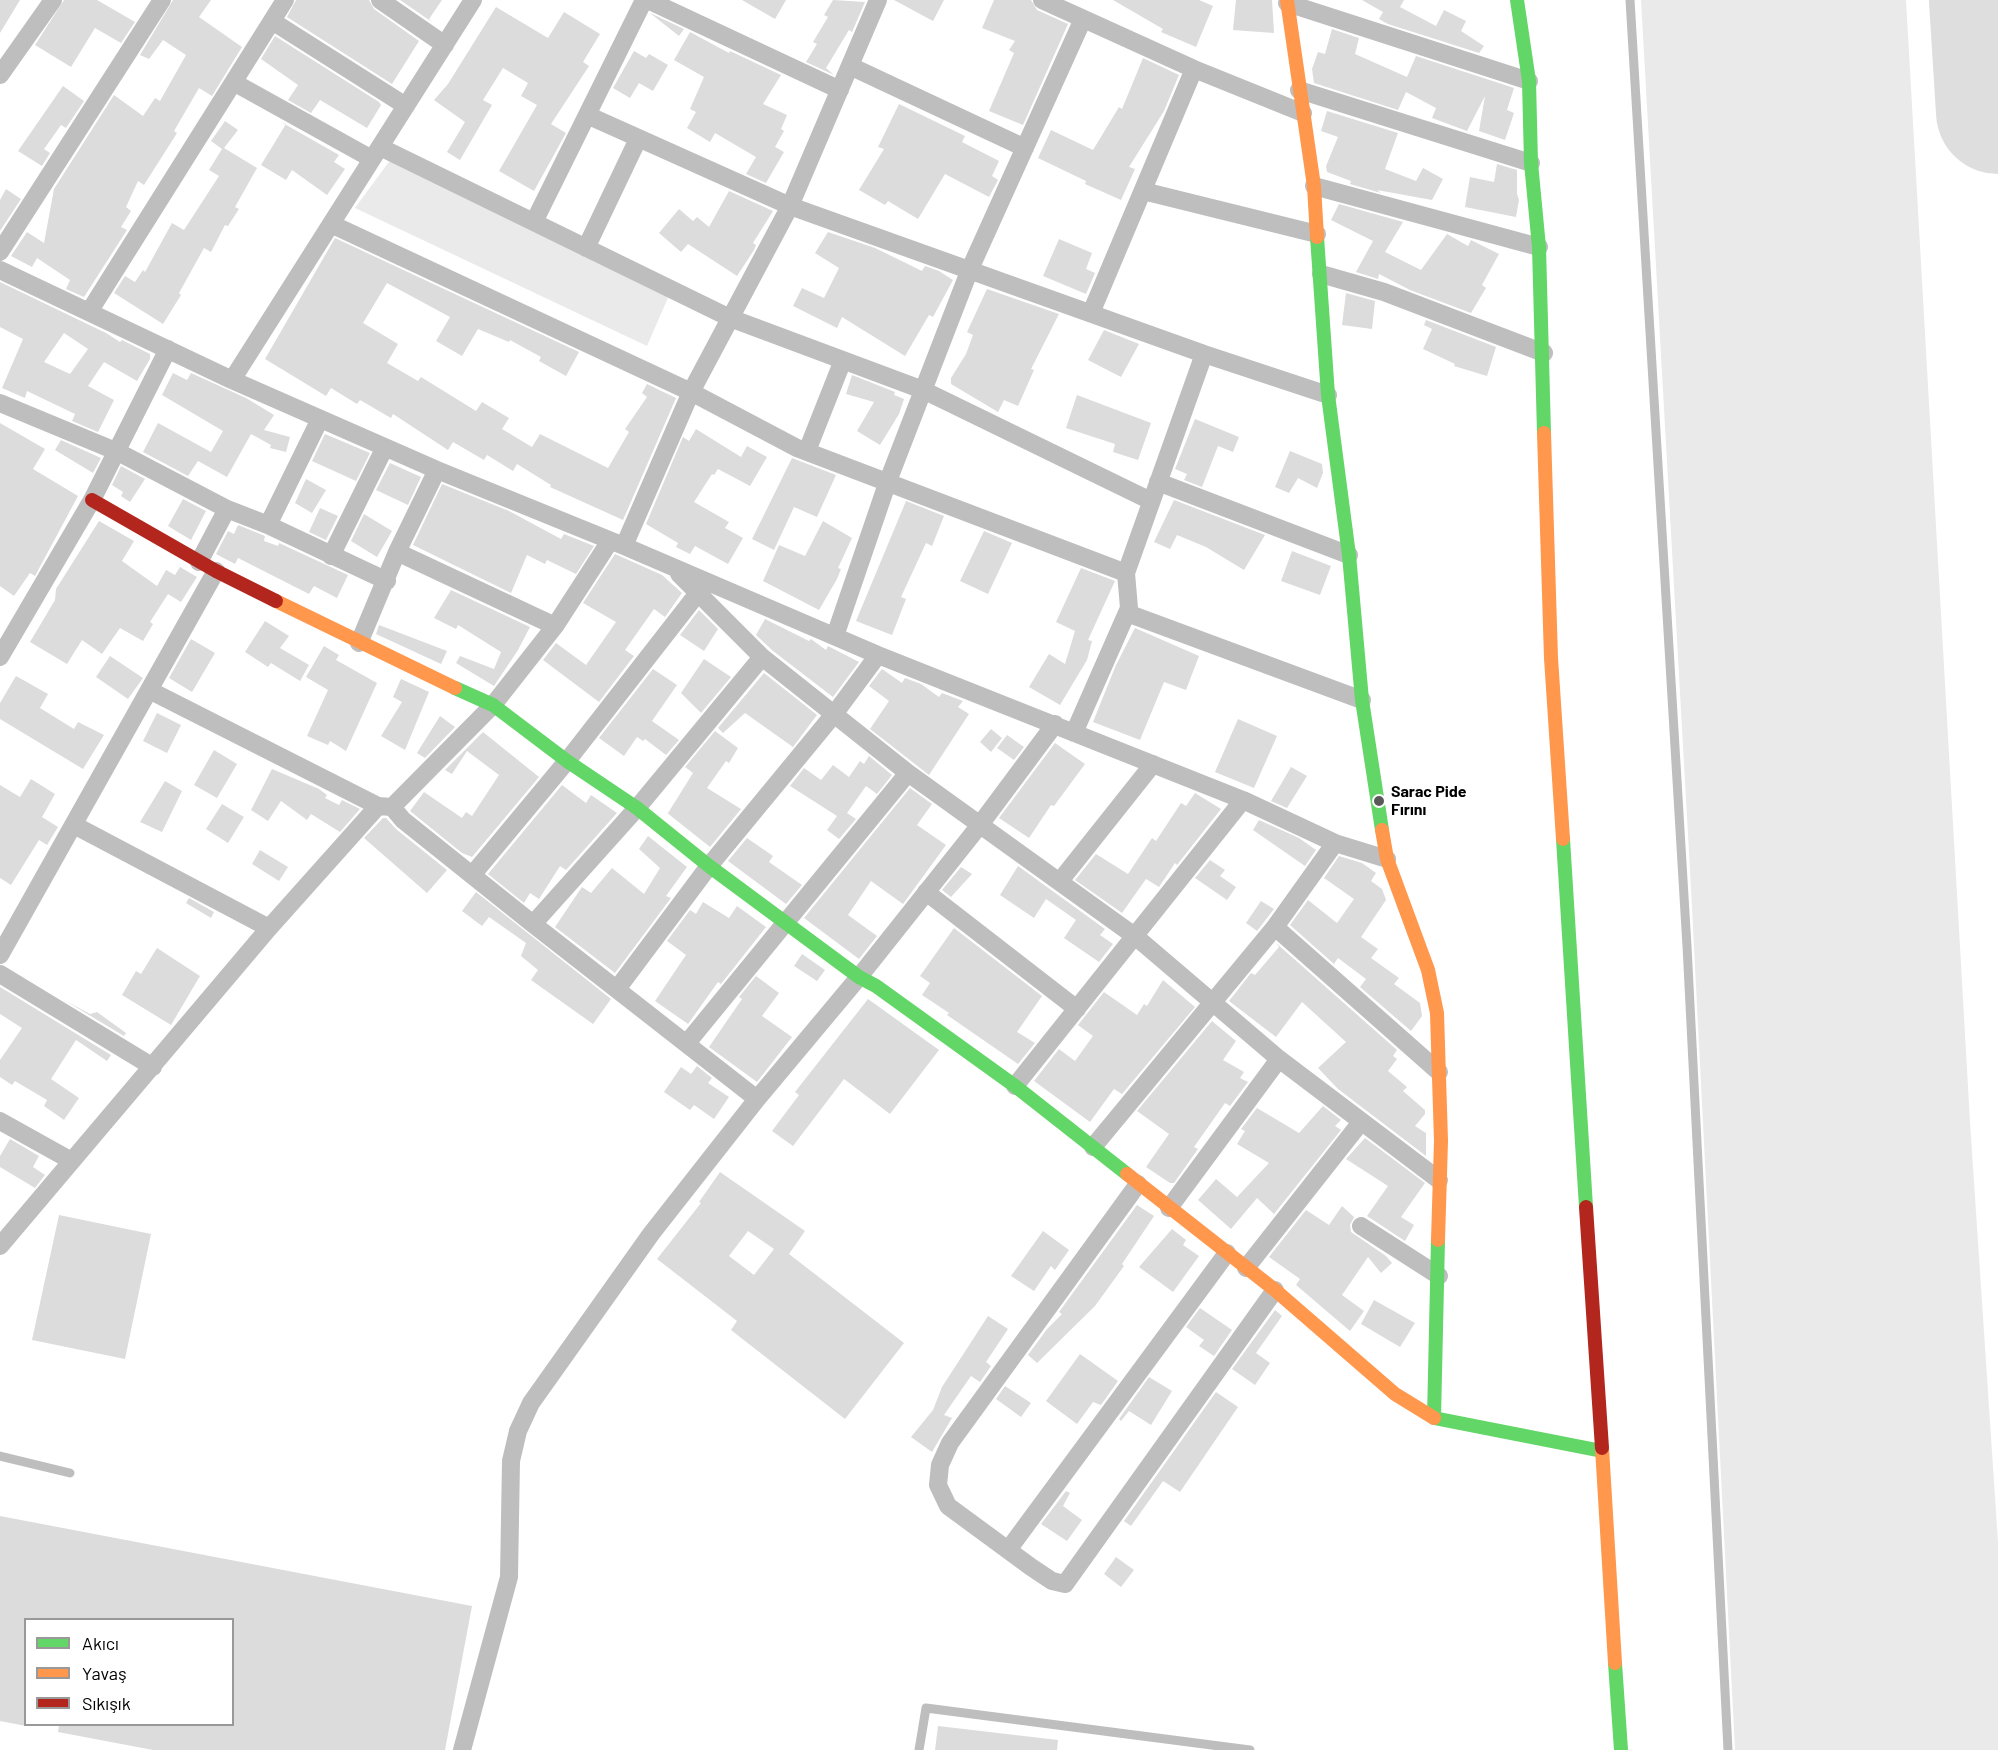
<!DOCTYPE html>
<meta charset="utf-8">
<style>
body{margin:0}
#map{position:relative;width:1998px;height:1750px;overflow:hidden;background:#fff;font-family:Barlow,sans-serif}
canvas{display:block}
.legend{position:absolute;left:24px;top:1618px;width:210px;height:108px;box-sizing:border-box;background:#fff;border:2px solid #999;margin:0;padding:8px 10px;list-style:none;font-size:18px;color:#000}
.legend li{display:flex;align-items:center;gap:12px;height:30px}
.legend b{width:30px;border:2px solid #999}
</style>
<div id="map">
<canvas width="1998" height="1750"></canvas>
<ul class="legend">
<li><b style="height:8px;background:#63d668"></b>Akıcı</li>
<li><b style="height:8px;background:#ff974d"></b>Yavaş</li>
<li><b style="height:8px;background:#b3261e"></b>Sıkışık</li>
</ul>
</div>
<script>
const c = document.querySelector('canvas').getContext('2d');
c.lineJoin = 'round';
function fillPath(path, color) { c.fillStyle = color; c.fill(path, 'evenodd'); }
const toPath = rows => new Path2D(rows.map(r => 'M' + r).join(''));
function stroke(path, color, width, dash) { c.strokeStyle = color; c.lineWidth = width; c.lineCap = dash ? 'butt' : 'round'; c.setLineDash(dash || []); c.stroke(path); }
function label(font, color, halo, rows, align = 'center') {
  c.font = font + ' Barlow,sans-serif'; c.lineWidth = 4.5; c.setLineDash([]); c.textBaseline = 'middle'; c.strokeStyle = halo; c.fillStyle = color; for (const [text, x, y, turn = 0] of rows) {
    c.save(); c.translate(x, y); c.rotate((+turn || 0) * Math.PI / 180); c.textAlign = isNaN(turn) ? turn : align; if (halo) c.strokeText(text, 0, 0); c.fillText(text, 0, 0); c.restore();
  }
}
const green = toPath([
 [1641,0,1906,0,1970,1122,1998,1542,1998,1750,1735,1750,1691,888],
 [391,159,674,284,647,346,355,208]
]);
const runway = toPath([
 [1991,0,1998,112]
]);
const building = toPath([
 [0,0,20,0,0,33],
 [64,0,97,0,135,22,121,43,95,28,71,67,35,45],
 [173,0,211,0,199,17,242,47,212,96,199,88,174,131,177,133,144,185,138,181,126,207,131,211,121,227,127,230,84,297,66,289,70,280,37,258,32,267,11,256,27,232,44,243,54,189,114,95,143,116,155,98,160,101,186,55,163,40,149,59,140,55],
 [296,0,369,0,374,9,419,41,392,84,287,17],
 [400,0,442,0,429,19,432,22],
 [742,0,786,0,775,19],
 [833,0,865,2,852,32,849,30,826,68,834,75,806,62,817,44,813,42,828,17,824,15],
 [894,0,944,0,933,21],
 [994,0,1031,0,1037,10,1068,24,1023,125,989,111,1014,53,1009,50,1015,41,982,28],
 [1113,0,1199,0,1213,6,1196,47,1161,32,1163,29],
 [1236,0,1272,0,1274,33,1233,30],
 [1362,0,1404,0,1400,7,1436,26,1444,10,1466,21,1461,31,1484,46,1479,53,1388,24,1379,19,1383,12],
 [496,7,548,38,564,12,600,34,583,62,589,66,551,124,566,133,534,191,499,171,537,105,521,96,528,83,503,68,483,100,492,105,460,160,447,152,465,122,434,100,448,84],
 [650,13,684,29,679,36],
 [1332,29,1359,38,1355,54,1407,77,1416,56,1514,88,1507,110,1514,113,1505,140,1479,131,1485,96,1467,131,1432,118,1436,108,1406,92,1398,110,1314,83,1312,69,1318,52,1325,54],
 [690,32,729,53,730,51,781,75,763,104,787,115,781,129,784,131,775,147,784,152,766,183,746,174,756,157,715,133,710,142,687,128,696,112,690,109,704,77,674,60],
 [275,36,379,102,381,105,367,128,320,100,311,113,288,100,298,85,261,59],
 [634,51,646,58,649,54,668,65,653,91,639,83,630,98,613,88],
 [1143,58,1179,75,1164,111,1129,167,1135,169,1121,200,1085,184,1086,181,1038,158,1051,130,1093,150,1119,107,1122,109],
 [63,86,84,101,66,128,61,125,44,149,50,153,42,166,18,151],
 [899,104,965,136,962,142,999,161,992,176,998,180,989,197,945,174,918,219,888,201,885,205,859,190,884,149,878,147],
 [1327,111,1398,133,1385,169,1416,181,1423,168,1443,179,1432,200,1377,190,1381,193,1350,184,1351,181,1327,172,1326,166,1338,137,1321,131],
 [225,121,238,130,224,148,257,168,235,207,239,209,228,226,225,225,211,252,204,248,179,293,181,295,163,324,114,293,125,276,135,282,143,270,145,272,172,223,184,230,219,176,209,170,222,149,211,141],
 [281,122,339,155,334,162,345,169,327,195,292,170,286,180,261,165,286,124],
 [1497,164,1517,170,1517,194,1519,200,1516,217,1465,207,1470,177,1494,182],
 [6,189,21,199,0,231,0,200],
 [729,191,773,211,753,243,756,245,754,250,737,276,688,244,681,252,659,233,679,209,693,221,697,217,709,227],
 [1339,204,1403,222,1385,252,1421,270,1447,234,1468,246,1471,240,1499,254,1482,285,1486,288,1471,313,1410,290,1379,274,1378,279,1356,272,1373,241,1331,220],
 [828,232,875,248,922,271,925,266,939,271,953,280,933,317,929,315,905,356,842,317,837,328,793,306,802,288,824,298,839,268,815,253],
 [335,238,579,352,566,376,539,361,541,357,510,340,509,342,478,329,462,356,436,341,450,317,387,283,363,323,398,344,387,363,418,381,421,377,476,411,482,402,509,418,502,429,532,447,540,434,608,468,629,432,625,429,647,397,642,393,647,384,676,398,623,520,550,487,551,485,517,464,513,471,487,455,484,460,453,442,448,450,393,414,391,418,360,400,357,404,331,388,326,396,265,359],
 [1059,239,1092,253,1086,269,1095,273,1086,294,1043,276],
 [0,282,106,333,120,342,122,340,150,354,150,359,137,381,104,362,88,386,114,400,98,432,72,421,75,414,27,391,25,398,2,388,23,339,0,327],
 [64,333,88,349,70,374,44,362],
 [987,289,1059,314,1031,369,1034,370,1018,406,1004,400,998,412,951,384,951,378,966,354,973,335,967,332],
 [1346,293,1375,301,1372,329,1342,325],
 [1426,320,1496,347,1487,376,1454,366,1455,364,1423,349,1432,329,1424,325],
 [1104,330,1139,344,1121,377,1088,360],
 [173,373,187,380,191,373,246,398,274,415,264,430,290,437,286,452,270,448,271,445,251,434,227,477,198,461,188,476,143,452,158,423,211,452,223,431,162,395],
 [852,375,895,392,894,395,904,399,899,414,880,445,857,431,874,402,846,394],
 [1077,395,1151,423,1138,460,1113,452,1115,444,1066,428],
 [1195,419,1239,437,1233,452,1218,446,1202,487,1184,480,1187,474,1175,469],
 [0,423,45,449,33,469,78,496,35,576,30,573,14,596,0,586],
 [696,429,741,457,747,446,767,457,750,486,718,469,714,475,712,474,694,502,729,522,725,528,743,538,728,564,695,546,690,554,676,547,678,543,646,524,683,437,689,441],
 [325,434,370,453,356,481,312,461],
 [61,440,101,458,93,473,55,450],
 [1290,451,1322,464,1323,473,1317,488,1298,478,1289,493,1275,487],
 [792,458,836,475,817,517,794,507,774,550,752,539],
 [390,463,421,477,408,505,376,490],
 [121,466,145,479,130,502,121,496,123,492,112,485],
 [306,479,326,490,312,513,295,503],
 [442,484,509,511,561,539,564,534,594,546,576,574,547,560,545,564,527,555,511,593,413,545],
 [183,499,206,511,191,540,168,526],
 [1174,500,1265,535,1244,570,1206,547,1177,535,1170,549,1154,542],
 [906,501,944,516,932,546,926,543,901,597,906,599,892,635,856,621],
 [320,508,338,516,326,540,309,532],
 [364,514,392,531,377,557,351,541],
 [99,521,134,541,122,561,157,586,166,570,175,575,180,567,197,577,181,602,168,594,150,622,153,624,143,641,120,628,102,654,82,640,67,664,30,642,55,600,56,589],
 [823,521,852,538,838,568,841,569,837,579,819,610,763,581,779,545,805,556],
 [238,525,265,536,264,541,278,546,279,543,348,575,337,598,314,586,309,594,238,558,235,564,216,554,228,531,234,534],
 [984,531,1012,543,988,594,960,581],
 [1292,551,1331,566,1320,595,1281,581],
 [615,554,662,575,682,593,665,617,654,609,625,650,634,656,599,702,543,660,556,643,586,665,616,622,583,603],
 [1081,568,1115,581,1088,640,1092,641,1087,660,1060,705,1029,687,1049,654,1065,664,1075,631,1056,622],
 [451,590,530,627,518,650,494,686,456,663,460,656,494,669,501,652,458,625,456,629,434,618],
 [699,610,718,629,704,651,680,635],
 [765,619,809,641,811,639,826,650,828,646,859,662,833,697,773,651,756,635],
 [265,621,289,636,280,648,309,665,300,681,271,663,268,667,245,652],
 [379,625,447,651,441,664,376,634],
 [1135,628,1199,656,1186,690,1164,682,1140,740,1093,722,1116,665],
 [191,639,215,653,192,692,169,678],
 [324,646,339,655,336,660,377,683,346,751,330,741,328,745,307,736,328,690,306,677],
 [110,656,143,678,128,699,96,677],
 [704,659,731,677,701,713,681,693],
 [653,669,677,685,652,721,679,740,666,755,645,739,643,741,637,737,624,756,599,738],
 [882,669,902,683,905,678,921,684,939,697,942,693,963,701,958,707,969,714,929,775,870,729,889,701,869,686],
 [764,673,817,715,793,747,745,713,723,733,718,728],
 [16,676,48,694,40,708,74,729,78,722,104,735,83,769,0,719,0,703],
 [401,679,429,692,405,750,381,736,402,702,393,697],
 [157,713,181,725,167,753,143,741],
 [440,716,455,727,425,758,417,753],
 [1238,719,1277,736,1254,788,1215,772],
 [991,729,1002,738,991,752,980,742],
 [715,731,738,748,729,763,726,761,707,788,741,809,710,847,666,812,668,813,693,773,685,767],
 [483,732,539,777,472,857,462,853,410,811,424,792,462,818,466,812,472,816,499,775,467,751,452,774,445,770],
 [1007,735,1024,747,1014,760,997,748],
 [1055,743,1085,764,1054,806,1051,805,1029,838,999,818],
 [214,750,237,764,217,798,194,785],
 [869,756,892,775,877,794,866,786,847,813,856,819,839,839,827,830,837,816,790,786,804,768,821,780,833,765,849,777,860,761,864,764],
 [1291,767,1307,776,1287,808,1271,801],
 [272,769,319,789,327,795,325,798,339,805,342,800,360,809,340,832,311,814,307,820,281,801,268,821,251,810],
 [31,779,55,794,42,817,58,827,47,845,39,840,11,885,0,878,0,785,20,797],
 [165,781,182,791,162,832,140,822],
 [562,785,586,803,591,795,617,813,566,870,560,866,539,899,530,893,524,903,488,874],
 [910,788,932,804,917,825,946,845,903,904,871,881,848,915,877,936,859,959,804,918],
 [1195,793,1221,809,1177,865,1175,863,1159,887,1146,879,1122,913,1075,880,1096,854,1128,874,1152,838,1156,841,1181,803,1186,806],
 [222,804,244,817,228,843,206,829],
 [383,818,386,818,396,829,447,870,427,893,364,838],
 [1259,820,1299,838,1316,850,1305,866,1253,830],
 [648,836,687,867,666,896,671,898,615,973,555,927,582,887,591,893,612,868,644,894,660,868,639,849],
 [747,838,773,856,769,862,802,885,786,904,728,861],
 [260,850,288,867,279,881,252,864],
 [1339,856,1362,863,1376,873,1371,881,1382,889,1386,900,1361,937,1378,949,1371,958,1399,978,1394,984,1420,1003,1422,1016,1411,1031,1360,987,1366,979,1338,958,1334,964,1290,925,1308,900,1337,923,1354,899,1324,878],
 [1210,860,1225,870,1220,876,1236,887,1227,900,1195,878],
 [1018,866,1105,929,1100,935,1113,944,1099,962,1064,938,1076,920,1046,899,1034,918,1000,895],
 [961,867,972,874,951,897,942,890],
 [476,892,611,999,593,1024,531,980,538,970,521,956,526,943,489,917,482,926,462,911],
 [189,898,214,912,211,918,186,903],
 [1261,901,1274,909,1257,931,1246,923],
 [703,902,729,918,737,906,766,927,721,984,718,982,688,1024,655,1001,686,955,667,941,690,910,696,914],
 [954,928,1042,996,1017,1032,1035,1043,1018,1064,947,1015,949,1013,922,995,930,983,920,976],
 [1276,943,1397,1050,1393,1056,1397,1059,1388,1071,1407,1087,1403,1091,1425,1110,1425,1114,1415,1126,1426,1133,1426,1156,1338,1089,1318,1068,1346,1042,1302,1002,1276,1037,1229,1001,1251,973,1255,975,1279,947],
 [157,948,200,976,171,1025,122,995,136,971,141,974],
 [802,954,825,970,817,981,794,966],
 [756,976,779,993,762,1016,792,1037,757,1082,709,1047,742,999,739,997],
 [1163,980,1195,1007,1122,1094,1114,1089,1090,1122,1034,1081,1059,1049,1075,1061,1093,1036,1078,1025,1104,992,1137,1015,1144,1004,1147,1006],
 [0,987,111,1055,107,1061,76,1040,51,1079,79,1098,64,1120,44,1106,47,1100,15,1081,12,1085,0,1077,0,1060,22,1028,0,1014],
 [868,999,939,1050,890,1114,844,1079,793,1146,772,1131,799,1095,795,1092],
 [64,1000,90,1014,97,1012,126,1033,124,1036],
 [1212,1021,1236,1041,1223,1060,1244,1072,1240,1078,1248,1082,1230,1106,1225,1103,1194,1147,1198,1149,1193,1156,1174,1183,1170,1183,1146,1167,1169,1134,1137,1111],
 [697,1066,712,1078,708,1083,729,1097,714,1119,694,1105,690,1110,664,1092,681,1067,691,1074],
 [1323,1106,1341,1120,1335,1126,1341,1130,1274,1214,1257,1198,1231,1229,1198,1200,1216,1179,1237,1197,1269,1163,1237,1144,1245,1131,1241,1129,1257,1108,1299,1133],
 [1365,1138,1425,1183,1401,1217,1414,1225,1405,1241,1367,1216,1388,1186,1346,1159],
 [10,1139,39,1156,33,1167,45,1175,35,1188,0,1167,0,1156],
 [720,1172,805,1231,789,1254,904,1343,845,1419,731,1330,737,1321,657,1259,701,1203,699,1202],
 [748,1231,774,1249,754,1275,729,1256],
 [1137,1205,1154,1216,1122,1264,1124,1266,1095,1306,1037,1363,1028,1355,1047,1329,1062,1314,1059,1312],
 [1342,1206,1354,1217,1350,1225,1351,1232,1386,1256,1392,1263,1381,1273,1368,1257,1342,1295,1364,1311,1350,1331,1296,1285,1300,1279,1269,1257,1306,1210,1329,1225],
 [59,1215,151,1234,125,1359,32,1340],
 [1172,1229,1186,1240,1183,1245,1199,1256,1173,1292,1139,1267],
 [1043,1231,1069,1250,1055,1270,1051,1266,1034,1291,1011,1276],
 [1374,1300,1415,1323,1400,1347,1361,1324],
 [1200,1308,1232,1330,1214,1356,1199,1346,1204,1340,1186,1327],
 [1275,1310,1282,1316,1256,1353,1270,1363,1255,1385,1232,1369],
 [988,1316,1008,1329,986,1362,991,1366,980,1382,971,1376,944,1415,952,1418,932,1452,911,1437,933,1410,942,1387],
 [1080,1354,1118,1381,1101,1405,1093,1402,1077,1424,1046,1401],
 [1149,1377,1172,1391,1151,1425,1129,1411,1121,1421,1119,1419],
 [1005,1386,1031,1403,1021,1417,996,1399],
 [1216,1392,1238,1407,1180,1492,1163,1481,1131,1526,1124,1521],
 [1066,1491,1070,1493,1063,1506,1082,1520,1067,1541,1041,1524],
 [0,1516,472,1606,445,1750,153,1750,58,1732,59,1725,232,1725,232,1620,26,1620,26,1726,0,1721],
 [1116,1557,1134,1570,1121,1587,1104,1574],
 [938,1726,1058,1740,1057,1750,935,1750]
]);
const lane = toPath([
 [1630,0,1687,946,1728,1750],
 [0,1456,70,1473],
 [919,1750,926,1708,1250,1750]
]);
const street = toPath([
 [380,0,445,45],
 [648,0,840,90],
 [1042,0,1194,69,1303,113],
 [1287,3,1529,81],
 [272,21,406,106],
 [850,66,1025,148],
 [0,75,53,0],
 [235,83,372,159],
 [1299,90,1531,163],
 [587,115,790,206,1204,354,1328,395],
 [380,147,730,318,923,390,1151,501],
 [1314,186,1539,247],
 [1143,191,1317,234],
 [534,222,644,0],
 [331,224,691,392,797,448,1126,573],
 [586,248,638,139],
 [0,252,162,0],
 [0,270,232,380,437,470,624,546,878,655,1243,800,1335,843,1387,859],
 [1321,274,1384,292,1544,353],
 [89,312,285,0],
 [1091,313,1194,69],
 [232,380,473,0],
 [0,403,118,452,227,509,268,525,387,581],
 [807,451,843,360],
 [1158,482,1349,555],
 [268,525,320,419],
 [624,546,691,392,790,206,878,0],
 [397,552,555,626],
 [331,556,385,447],
 [199,562,227,509],
 [679,574,762,657,908,773,1136,937,1279,1059,1439,1180],
 [1127,613,1362,700],
 [835,636,888,481,970,269,1083,19],
 [359,643,397,552,437,470],
 [0,657,92,500,168,349],
 [149,690,378,806,392,807,403,820,533,924,757,1099],
 [1074,733,1129,608,1126,573,1204,354],
 [392,807,493,705,555,626,610,541],
 [74,825,269,928],
 [473,874,567,761,698,593],
 [1060,881,1153,764],
 [926,892,1077,1009],
 [533,924,637,808,762,657],
 [1275,927,1439,1072],
 [0,955,216,571],
 [0,974,153,1067],
 [617,989,709,866,835,713,878,655],
 [687,1043,908,773],
 [1015,1086,1243,800],
 [0,1121,70,1160],
 [1093,1147,1275,927,1335,843],
 [1138,1184,950,1443,940,1465,938,1485,948,1506,1031,1567,1052,1581,1065,1584,1275,1290],
 [1169,1208,1279,1059],
 [1361,1226,1439,1276],
 [0,1246,269,928,378,806],
 [1246,1268,1361,1122],
 [1008,1550,1227,1253],
 [462,1750,509,1577,511,1461,518,1431,531,1403,651,1234,757,1099,859,977,979,826,1055,724]
]);
const fast = toPath([
 [1517,0,1529,81,1531,163,1539,247,1544,433],
 [1317,237,1328,395,1349,555,1362,700,1382,830],
 [455,688,493,705,567,761,637,808,709,866,859,977,876,986,1015,1086,1127,1174],
 [1563,839,1586,1207],
 [1438,1240,1434,1418,1602,1451],
 [1615,1663,1621,1750]
]);
const slow = toPath([
 [1287,0,1314,186,1317,237],
 [1544,433,1551,658,1563,839],
 [276,601,455,688],
 [1382,830,1387,859,1428,970,1437,1013,1441,1141,1438,1240],
 [1127,1174,1275,1290,1395,1394,1434,1418],
 [1602,1448,1615,1663]
]);
const jam = toPath([
 [92,500,216,571,276,601],
 [1586,1207,1602,1448]
]);
const markers = [
 [1379,801,6,"#595959"]
];
const poiNames = [
 ["Sarac Pide",1391,792],
 ["Fırını",1391,810]
];
fillPath(green, '#eaeaea');
stroke(runway, '#dedede', 124);
fillPath(building, '#dcdcdc');
stroke(lane, '#bebebe', 9);
stroke(street, '#bebebe', 18);
stroke(fast, '#63d668', 14);
stroke(slow, '#ff974d', 14);
stroke(jam, '#b3261e', 14);
for (const [x, y, r, color] of markers) { const dot = new Path2D(); dot.arc(x, y, r, 0, 2 * Math.PI); c.fillStyle = color; c.fill(dot); stroke(dot, '#fff', 2); }
label('bold 16px', '#000', '#fff', poiNames, 'left');
</script>
